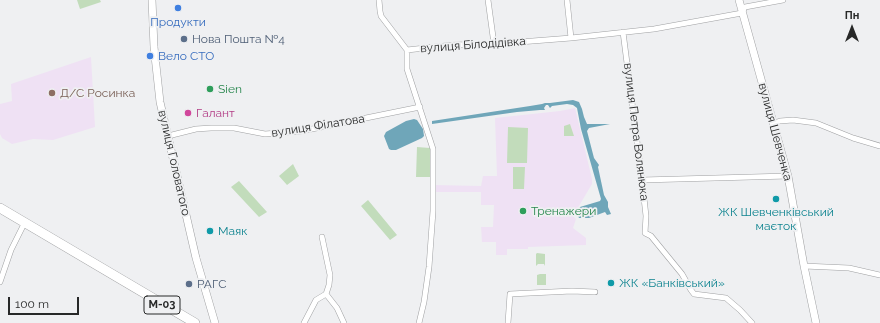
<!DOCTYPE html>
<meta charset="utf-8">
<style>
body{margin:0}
#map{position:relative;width:880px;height:323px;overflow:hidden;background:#eff0f2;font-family:Raleway,sans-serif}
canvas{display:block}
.north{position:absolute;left:832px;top:8px;width:40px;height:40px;-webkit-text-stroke:3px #eff0f2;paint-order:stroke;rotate:0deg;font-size:11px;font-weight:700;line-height:16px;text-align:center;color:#272828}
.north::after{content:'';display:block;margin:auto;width:14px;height:18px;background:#272828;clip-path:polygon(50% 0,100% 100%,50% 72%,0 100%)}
.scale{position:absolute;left:8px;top:297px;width:71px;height:18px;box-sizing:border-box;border:2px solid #272828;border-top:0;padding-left:5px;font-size:12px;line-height:14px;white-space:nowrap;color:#272828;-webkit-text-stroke:3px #eff0f2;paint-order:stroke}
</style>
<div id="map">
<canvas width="880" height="323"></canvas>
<div class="north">Пн</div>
<div class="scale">100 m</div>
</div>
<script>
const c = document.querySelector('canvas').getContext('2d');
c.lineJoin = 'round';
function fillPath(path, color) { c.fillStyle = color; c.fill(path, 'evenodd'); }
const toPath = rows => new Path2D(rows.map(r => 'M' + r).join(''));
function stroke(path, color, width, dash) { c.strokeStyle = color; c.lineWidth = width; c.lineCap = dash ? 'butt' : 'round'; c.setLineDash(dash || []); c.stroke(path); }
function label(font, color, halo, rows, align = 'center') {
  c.font = font + ' Raleway,sans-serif'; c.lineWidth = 3.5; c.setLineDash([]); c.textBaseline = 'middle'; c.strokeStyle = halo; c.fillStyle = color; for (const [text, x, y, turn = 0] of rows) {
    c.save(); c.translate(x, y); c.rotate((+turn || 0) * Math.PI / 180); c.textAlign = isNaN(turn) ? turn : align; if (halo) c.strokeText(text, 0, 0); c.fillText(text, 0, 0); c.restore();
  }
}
const education = toPath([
 [91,57,95,127,53,140,33,139,12,144,2,138,0,134,0,104,12,101,11,84],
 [575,108,592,179,592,184,573,216,576,219,573,228,586,238,586,245,528,247,528,249,507,249,507,255,496,255,496,242,482,242,481,227,493,227,494,205,481,205,481,192,433,192,433,185,481,186,483,176,497,176,495,118,560,111]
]);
const green = toPath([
 [77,0,100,0,101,2,80,9],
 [570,124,574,136,564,136,564,126],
 [508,127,528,128,527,163,507,163],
 [417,147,430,148,430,177,416,177],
 [293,164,299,176,287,185,279,176],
 [513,167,525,167,524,189,513,189],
 [239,181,267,212,259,217,231,187],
 [368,200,397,235,390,240,361,206],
 [537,253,545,254,545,266,544,264,538,264,536,266,536,254],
 [540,274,546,274,546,285,537,285,537,275]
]);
const water = toPath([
 [573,100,579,102,582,109,584,117,587,124,610,124,589,128,587,131,594,158,599,165,598,167,604,195,608,202,608,207,611,214,607,215,605,212,589,218,579,218,577,214,580,207,600,201,601,199,581,129,577,108,573,105,567,104,552,106,550,108,548,105,546,105,544,108,545,110,540,110,517,112,432,124,432,121,530,106,542,104,545,103,550,103],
 [414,119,417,120,423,129,424,136,422,138,396,150,391,150,389,149,384,136,386,132,406,121]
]);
const street = toPath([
 [379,0,380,11,381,16,407,50],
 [488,0,494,44],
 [567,0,571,38],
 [623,32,642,180,646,216,645,233,651,236,682,274,691,290,694,294,726,298,740,310,752,323],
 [774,123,780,121,793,120,816,123,853,138,880,146],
 [168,136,196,129,211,128,234,128,265,134,302,131,420,107],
 [642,180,788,176],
 [322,237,330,275,329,285,326,294,337,308,344,323],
 [804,266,849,268,880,275],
 [0,282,11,250,25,222],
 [304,323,316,300,326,294],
 [419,323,424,302,429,267,433,211,433,149,407,69,407,50,452,45,494,44,571,38,654,29,742,13,745,7,783,0],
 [508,323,510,294,572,291,595,292]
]);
const secondary = toPath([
 [152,0,154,47,160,102,196,258,215,323],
 [739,0,788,176,804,266,816,323]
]);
const highway = toPath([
 [0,208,195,323]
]);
const markers = [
 [178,8,4,"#3f7fe0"],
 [184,39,4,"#5c6f8a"],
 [150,56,4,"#3f7fe0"],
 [210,89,4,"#2e9e5b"],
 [52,93,4,"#8d6e63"],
 [188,113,4,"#d1479c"],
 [776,199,4,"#0f9aa8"],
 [523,211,4,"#2e9e5b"],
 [210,231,4,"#0f9aa8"],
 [611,283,4,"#0f9aa8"],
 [189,284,4,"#5c6f8a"]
];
const shields = [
 [162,305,36]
];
const shieldNames = [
 ["М-03",162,305]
];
const shopNames = [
 ["Продукти",178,22],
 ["Вело СТО",158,56,"left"]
];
const serviceNames = [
 ["Нова Пошта №4",192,39],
 ["РАГС",197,284]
];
const streetNames = [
 ["вулиця Білодідівка",473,45,-4],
 ["вулиця Філатова",318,126,-9],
 ["вулиця Петра Волянюка",636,132,83],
 ["вулиця Шевченка",775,132,75],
 ["вулиця Головатого",174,163,77]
];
const leisureNames = [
 ["Sien",218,89],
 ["Тренажери",531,211]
];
const educationNames = [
 ["Д/С Росинка",60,93]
];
const hotelNames = [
 ["Галант",196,113]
];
const cultureNames = [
 ["ЖК Шевченківський",776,212,"center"],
 ["маєток",776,226,"center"],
 ["Маяк",218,231],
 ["ЖК «Банківський»",619,283]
];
fillPath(education, '#efe1f4');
fillPath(green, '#c2dcbb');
fillPath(water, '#6fa6b9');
stroke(street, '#9fa0a2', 6);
stroke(secondary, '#9fa0a2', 8);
stroke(highway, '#9fa0a2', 10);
stroke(street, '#fff', 5);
stroke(secondary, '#fff', 7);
stroke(highway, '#fff', 9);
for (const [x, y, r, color] of markers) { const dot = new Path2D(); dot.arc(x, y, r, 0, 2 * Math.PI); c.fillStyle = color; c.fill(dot); stroke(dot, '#eff0f2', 1.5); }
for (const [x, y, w] of shields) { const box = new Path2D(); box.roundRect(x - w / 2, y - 9, w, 18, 3); c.fillStyle = '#eff0f2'; c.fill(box); stroke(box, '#272828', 1); }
label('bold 11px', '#272828', null, shieldNames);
label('12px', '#366cbe', '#eff0f2', shopNames);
label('12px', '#4e5e75', '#eff0f2', serviceNames, 'left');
label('12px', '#272828', '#eff0f2', streetNames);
label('12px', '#27864d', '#eff0f2', leisureNames, 'left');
label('12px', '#785e54', '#eff0f2', educationNames, 'left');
label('12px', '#b23c85', '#eff0f2', hotelNames, 'left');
label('12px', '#0d838f', '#eff0f2', cultureNames, 'left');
</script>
